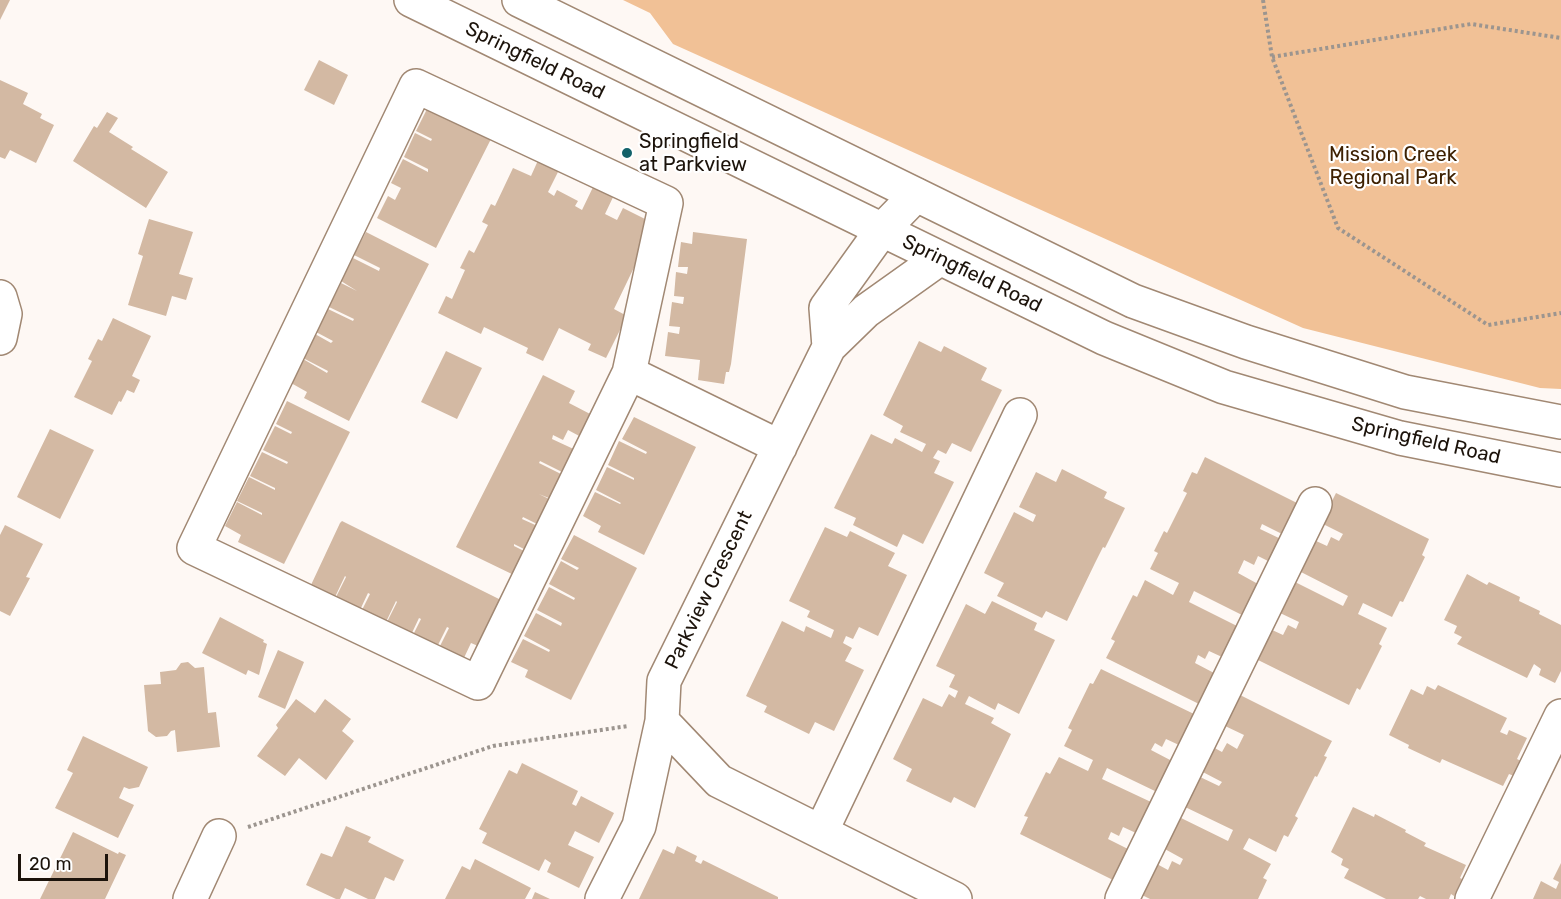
<!DOCTYPE html>
<style>
body{margin:0}
#map{position:relative;width:1561px;height:899px;overflow:hidden;background:#fef8f4;font-family:Rubik,sans-serif}
canvas{display:block}
.scale{position:absolute;left:18px;top:854px;width:90px;height:27px;box-sizing:border-box;border:3px solid #1c130b;border-top:0;padding-left:8px;font-size:18px;line-height:21px;white-space:nowrap;color:#1c130b;-webkit-text-stroke:4px #fff;paint-order:stroke}
</style>
<div id="map">
<canvas width="1561" height="899"></canvas>
<div class="scale">20 m</div>
</div>
<script>
const c = document.querySelector('canvas').getContext('2d');
c.lineJoin = 'round';
function fillPath(path, color) { c.fillStyle = color; c.fill(path, 'evenodd'); }
const toPath = rows => new Path2D(rows.map(r => 'M' + r).join(''));
function stroke(path, color, width, dash) { c.strokeStyle = color; c.lineWidth = width; c.lineCap = dash ? 'butt' : 'round'; c.setLineDash(dash || []); c.stroke(path); }
function label(font, color, halo, rows, align = 'center') {
  c.font = font + ' Rubik,sans-serif'; c.lineWidth = 4.5; c.setLineDash([]); c.textBaseline = 'middle'; c.strokeStyle = halo; c.fillStyle = color; for (const [text, x, y, turn = 0] of rows) {
    c.save(); c.translate(x, y); c.rotate((+turn || 0) * Math.PI / 180); c.textAlign = isNaN(turn) ? turn : align; if (halo) c.strokeText(text, 0, 0); c.fillText(text, 0, 0); c.restore();
  }
}
const green = toPath([
 [623,0,1561,0,1561,389,1540,388,1303,328,673,44,650,13]
]);
const building = toPath([
 [0,0,10,0,0,20],
 [319,60,348,75,334,105,304,90],
 [0,80,28,93,23,104,42,114,40,118,54,125,36,163,10,150,5,159,0,157],
 [428,107,491,139,436,248,377,218,388,196,395,200,401,188,391,183,403,159,428,172,428,169,404,157,415,133,431,141,432,139,416,131],
 [107,112,118,118,109,132,133,147,131,149,168,172,146,208,73,161,94,126,97,128],
 [540,156,561,166,548,192,554,196,557,190,578,201,575,206,582,210,595,183,615,193,605,214,617,220,623,208,655,224,614,309,627,316,606,358,588,350,591,344,559,328,543,361,526,353,528,348,484,327,481,334,438,313,446,296,452,299,465,270,460,268,469,250,474,253,488,225,482,222,491,204,495,206,513,168,531,176],
 [149,219,193,232,179,274,193,278,186,300,172,296,166,316,128,305,143,256,138,254],
 [366,232,429,264,349,421,304,398,307,392,291,383,303,359,327,373,328,371,303,358,315,334,331,343,333,341,316,332,328,309,353,321,354,319,329,307,341,283,357,291,341,281,353,258,379,271,380,268,354,255],
 [693,232,747,239,731,364,729,372,726,372,724,384,698,380,700,360,665,356,668,332,679,334,680,327,669,326,672,302,683,304,684,297,674,296,676,272,687,274,688,267,678,267,681,242,692,244],
 [113,318,151,336,132,376,140,380,134,393,127,390,121,402,119,401,112,415,74,397,92,361,88,359,98,339,102,341],
 [919,341,941,352,944,346,987,368,981,380,1002,390,971,452,952,443,946,454,938,450,933,458,940,461,934,473,954,482,923,544,903,534,897,547,853,525,856,518,834,508,871,434,892,444,895,438,922,452,926,444,900,432,903,426,883,415],
 [446,351,482,368,457,419,421,402],
 [543,375,575,391,569,403,594,416,583,438,568,430,563,440,553,435,552,439,580,452,568,475,540,461,539,463,567,477,556,501,539,494,555,502,543,527,523,517,522,519,542,528,530,552,514,544,514,546,530,554,518,577,456,547],
 [287,401,350,432,284,564,238,542,241,535,225,526,237,502,262,515,262,513,237,501,249,477,275,490,275,488,250,476,262,452,287,464,288,462,263,450,275,426,291,434,292,432,276,424],
 [634,417,696,447,644,555,598,532,601,526,583,516,595,492,620,504,621,503,596,490,607,467,634,480,634,478,608,465,619,441,646,454,647,452,622,439],
 [50,429,94,450,60,519,17,497],
 [1205,457,1297,503,1282,534,1262,524,1260,529,1283,540,1272,563,1258,556,1254,565,1244,560,1238,573,1258,584,1242,615,1194,591,1189,602,1237,626,1222,657,1209,651,1205,659,1198,655,1195,663,1214,673,1199,704,1106,658,1115,641,1111,639,1133,595,1137,597,1145,580,1173,595,1179,583,1150,569,1158,553,1154,551,1164,531,1167,533,1187,493,1183,491,1192,472,1197,474],
 [1062,469,1107,492,1104,498,1125,508,1105,548,1103,547,1095,563,1067,621,1046,611,1042,618,997,596,1004,583,984,573,1014,512,1033,522,1036,515,1019,507,1036,472,1056,482],
 [1336,493,1429,539,1422,555,1425,557,1403,602,1400,601,1392,617,1363,603,1358,614,1387,628,1379,644,1382,646,1360,690,1357,688,1349,705,1256,659,1270,629,1283,635,1288,625,1296,629,1299,622,1278,612,1293,581,1343,606,1348,596,1299,571,1314,540,1327,546,1331,537,1339,541,1343,534,1321,523],
 [342,521,501,600,478,646,471,643,463,660,439,648,449,628,447,627,437,647,413,635,421,619,419,618,411,635,387,622,397,602,396,601,386,622,362,610,370,594,368,593,360,610,336,597,346,577,345,576,335,597,311,585,340,523],
 [5,525,43,544,26,577,30,578,10,616,0,611,0,535],
 [825,527,847,537,850,531,895,553,888,566,907,575,878,636,859,627,853,639,846,636,843,643,852,648,845,661,864,670,834,731,815,722,809,734,764,712,767,706,746,696,782,621,804,632,806,626,831,638,834,630,807,617,810,611,789,601],
 [574,535,637,568,571,700,525,677,528,670,511,662,523,639,549,652,550,650,524,636,536,613,561,626,562,623,537,610,549,587,574,600,575,598,549,584,561,561,577,570,579,568,561,559],
 [1467,574,1487,585,1489,582,1520,597,1519,601,1540,611,1539,614,1561,625,1561,671,1555,683,1539,675,1541,669,1534,664,1527,678,1457,644,1462,637,1454,633,1457,626,1444,620],
 [992,601,1037,623,1034,630,1055,640,1019,714,998,703,995,710,969,696,965,704,994,718,991,723,1011,734,975,808,954,797,951,803,906,781,912,769,893,759,923,698,942,707,949,694,955,698,958,691,949,687,955,675,936,666,966,604,985,614],
 [220,617,264,640,263,642,267,644,259,675,248,670,246,675,202,653],
 [278,650,304,662,285,709,258,697],
 [188,662,195,668,204,667,208,713,216,712,220,747,177,752,175,730,171,731,167,736,156,737,148,731,144,685,161,684,160,672,176,670,181,663],
 [1101,669,1194,714,1179,745,1166,739,1162,747,1155,743,1151,750,1172,761,1157,792,1107,768,1102,779,1151,802,1136,833,1123,827,1119,836,1111,832,1108,839,1128,849,1113,880,1020,834,1028,817,1024,816,1046,772,1050,774,1059,757,1088,771,1093,760,1064,746,1072,730,1068,728,1090,683,1093,684],
 [1438,685,1507,718,1500,732,1507,735,1509,730,1527,738,1517,759,1521,761,1514,776,1509,774,1503,786,1442,759,1440,763,1408,748,1409,745,1389,735,1411,689,1423,695,1427,686,1435,690],
 [1238,694,1332,741,1324,756,1327,757,1317,777,1315,776,1295,816,1298,818,1288,837,1284,835,1276,852,1249,838,1243,849,1271,864,1263,878,1267,880,1258,899,1150,899,1140,894,1155,863,1168,870,1172,861,1180,865,1183,859,1163,848,1179,817,1228,841,1233,830,1183,806,1198,776,1219,786,1222,782,1197,769,1209,745,1222,752,1227,743,1237,749,1244,735,1223,725],
 [296,699,315,713,325,699,351,719,342,731,354,741,326,780,299,758,285,776,257,756,278,728,276,725],
 [83,736,148,767,139,787,129,789,124,787,119,798,134,805,118,838,55,808,73,773,67,770],
 [522,763,578,791,572,804,576,806,581,796,614,813,599,843,575,831,568,845,594,857,579,888,547,872,551,863,545,859,539,871,482,843,487,833,479,829,509,770,517,774],
 [1353,807,1374,817,1375,814,1406,830,1405,832,1426,843,1424,846,1466,865,1460,878,1462,879,1454,896,1451,894,1449,899,1426,899,1420,896,1418,899,1386,899,1344,878,1349,869,1341,865,1343,859,1331,852],
 [346,826,371,837,368,842,404,860,394,881,385,877,375,899,368,899,345,888,340,899,336,899,306,885,321,853,332,857],
 [73,832,118,854,119,852,126,855,105,899,40,899],
 [677,846,697,856,695,861,701,864,703,860,778,897,778,899,639,899,663,849,674,854],
 [475,859,531,888,525,899,445,899,462,866,470,870],
 [1561,863,1561,899,1533,899,1541,881,1556,889,1559,882,1553,879],
 [535,892,550,899,532,899]
]);
const path = toPath([
 [1263,0,1272,57,1338,228,1488,325,1561,313],
 [1272,57,1471,24,1561,38],
 [248,827,493,746,628,726]
]);
const minor = toPath([
 [416,86,666,203,629,373,478,683,194,548,416,86],
 [939,259,866,311,829,347,664,681,662,721,719,781,955,899],
 [0,297,5,314,0,338],
 [829,347,826,308,882,230,916,195],
 [629,373,780,447],
 [821,832,1020,415],
 [190,899,219,836],
 [602,899,639,826,662,721],
 [1122,899,1315,504],
 [1472,899,1561,716]
]);
const major = toPath([
 [411,0,1104,338,1224,387,1400,438,1561,470],
 [519,0,1133,301,1246,342,1405,392,1561,422]
]);
const markers = [
 [627,153,6,"#13626a"]
];
const streetNames = [
 ["Springfield Road",535,61,26],
 ["Springfield Road",972,274,26],
 ["Springfield Road",1426,441,13],
 ["Parkview Crescent",709,590,-64]
];
const poiNames = [
 ["Springfield",639,142],
 ["at Parkview",639,165]
];
const parkNames = [
 ["Mission Creek",1393,155],
 ["Regional Park",1393,178]
];
fillPath(green, '#f1c196');
fillPath(building, '#d3b9a3');
stroke(minor, '#a18873', 36);
stroke(major, '#a18873', 36);
stroke(path, '#9c958f', 4, [3, 3]);
stroke(minor, '#fff', 33);
stroke(major, '#fff', 33);
for (const [x, y, r, color] of markers) { const dot = new Path2D(); dot.arc(x, y, r, 0, 2 * Math.PI); c.fillStyle = color; c.fill(dot); stroke(dot, '#fff', 2); }
label('20px', '#1c130b', '#fff', streetNames);
label('20px', '#1c130b', '#fff', poiNames, 'left');
label('20px', '#3e2102', '#fff', parkNames);
</script>
